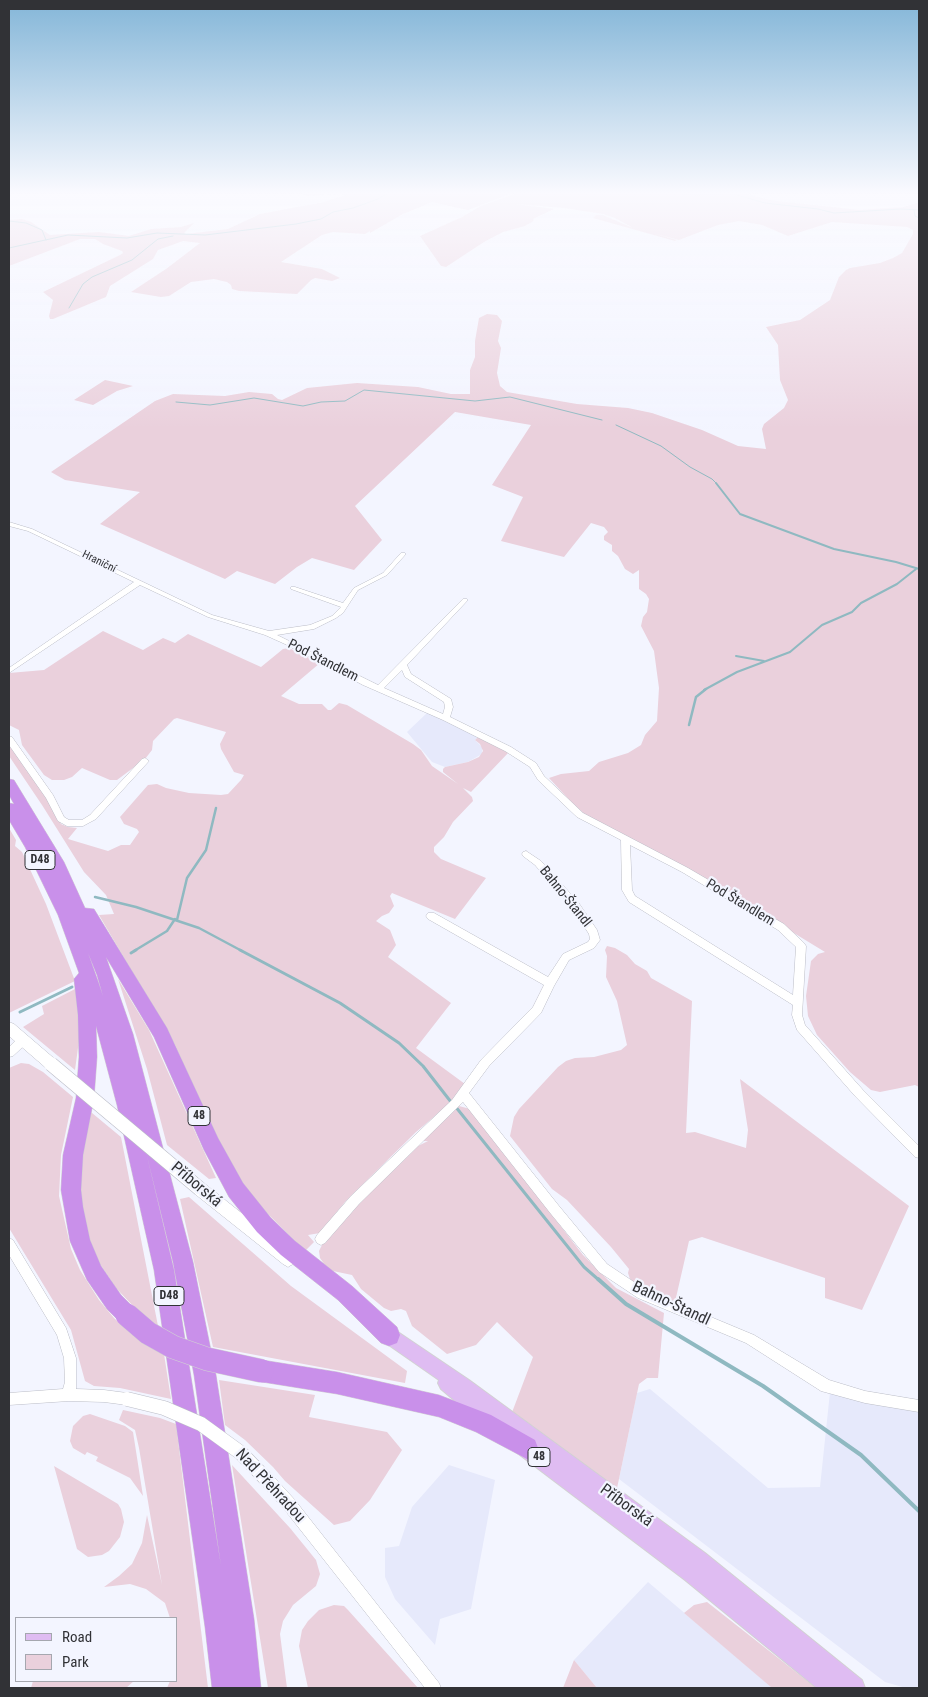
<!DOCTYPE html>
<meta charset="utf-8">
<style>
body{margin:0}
#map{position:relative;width:928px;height:1697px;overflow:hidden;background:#f3f5ff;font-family:"Roboto Condensed",sans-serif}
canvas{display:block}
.frame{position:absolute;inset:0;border:10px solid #313236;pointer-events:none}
.legend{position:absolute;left:15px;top:1617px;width:162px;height:65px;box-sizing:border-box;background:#f3f5ff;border:1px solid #a5a7af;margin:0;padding:6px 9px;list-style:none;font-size:15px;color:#313236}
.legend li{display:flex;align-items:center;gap:10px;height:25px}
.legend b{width:25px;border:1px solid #a5a7af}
</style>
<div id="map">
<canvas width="928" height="1697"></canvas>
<div class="frame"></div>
<ul class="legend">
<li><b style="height:6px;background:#dfbcf2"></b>Road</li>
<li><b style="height:14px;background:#ead0dc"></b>Park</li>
</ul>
</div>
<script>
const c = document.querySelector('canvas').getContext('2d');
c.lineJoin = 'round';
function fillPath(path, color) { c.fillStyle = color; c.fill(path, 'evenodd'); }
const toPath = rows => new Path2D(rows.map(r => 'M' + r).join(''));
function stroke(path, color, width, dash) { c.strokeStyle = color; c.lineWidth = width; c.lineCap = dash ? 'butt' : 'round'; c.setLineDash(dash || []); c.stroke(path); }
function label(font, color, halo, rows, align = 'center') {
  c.font = font + ' "Roboto Condensed",sans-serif'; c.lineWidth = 4.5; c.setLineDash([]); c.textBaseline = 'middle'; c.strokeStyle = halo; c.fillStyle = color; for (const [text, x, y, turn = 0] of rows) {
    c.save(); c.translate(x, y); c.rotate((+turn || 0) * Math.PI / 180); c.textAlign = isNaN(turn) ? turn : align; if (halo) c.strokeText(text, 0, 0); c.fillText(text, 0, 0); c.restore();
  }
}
const built = toPath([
 [428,712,478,737,475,740,482,747,482,754,468,762,445,767,432,762,407,732],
 [650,1389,768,1488,820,1487,830,1392,919,1410,919,1687,906,1688,885,1682,619,1479,637,1393],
 [449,1465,495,1480,471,1609,440,1619,435,1645,395,1599,385,1577,385,1548,399,1546,412,1507],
 [648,1582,761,1678,772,1688,597,1688,574,1660]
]);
const green = toPath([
 [305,192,515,192,468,210,432,202,403,214,370,233,370,231,365,234,333,232,322,235,281,262,322,269,340,278,332,281,315,278,311,280,297,294,239,291,232,289,231,285,227,282,214,279,191,282,169,296,161,297,131,292,166,269,200,243,183,241,158,250,153,259,110,286,106,297,53,319,50,319,49,316,53,300,43,292,120,255,123,253,122,251,103,244,95,239,80,239,9,266,9,220,22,219,31,222,50,235,99,232,129,236,151,229,181,227,194,223,184,233,186,234,228,229,260,214,324,202,346,195,332,194,307,196,303,194],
 [520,192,741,192,769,200,859,210,904,207,919,202,919,1087,915,1085,880,1092,871,1090,850,1072,817,1035,808,1016,806,996,811,961,818,954,825,952,697,874,585,817,549,778,561,774,589,771,599,762,628,753,641,745,645,735,657,721,659,688,654,651,641,626,643,617,647,612,649,599,646,594,639,589,639,570,633,574,625,569,618,556,612,551,612,545,604,540,604,536,608,532,604,527,591,523,564,557,501,541,523,497,492,485,531,425,455,412,355,506,382,540,354,570,312,558,297,567,275,584,237,571,225,579,100,524,140,492,65,480,51,472,155,401,173,394,225,396,249,392,272,394,278,399,282,400,307,388,357,383,418,387,451,394,470,394,470,370,475,357,475,341,479,318,487,314,497,315,502,321,498,341,501,348,497,373,500,386,507,392,577,404,628,408,652,413,702,430,738,446,766,449,762,429,764,424,784,408,788,400,780,380,778,345,766,327,800,320,830,300,839,277,846,270,850,268,880,263,893,258,902,253,913,234,913,230,907,227,832,222,788,236,762,225,739,221,718,225,679,240,652,233,677,240,675,241,593,218,596,215,603,215,633,228,615,218,603,214,565,208,515,204,554,209,533,219,534,220,532,222,525,226,503,232,484,242,446,267,441,266,420,236,462,217,481,206],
 [105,380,133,386,117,391,93,405,74,400],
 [103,631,143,650,163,638,175,643,188,634,261,667,283,649,289,648,320,663,281,696,299,704,322,704,328,710,331,710,339,703,347,705,413,744,421,750,432,766,458,784,443,772,443,769,445,767,468,762,479,757,483,751,480,744,475,740,478,737,509,752,471,792,463,788,472,797,473,801,453,822,444,837,434,847,434,852,441,859,486,878,455,919,392,893,390,896,394,906,389,913,382,916,376,921,390,930,396,945,388,957,451,1003,416,1048,465,1084,453,1101,416,1132,345,1202,320,1233,308,1235,314,1242,305,1251,256,1202,235,1173,210,1124,175,1045,99,915,114,914,106,895,84,872,42,805,9,756,9,743,52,805,61,824,68,827,77,828,68,839,108,851,121,845,130,845,139,832,137,829,124,824,120,817,148,785,157,784,166,788,189,793,221,795,228,794,241,780,244,775,234,772,221,749,220,744,226,732,177,718,174,719,153,741,152,750,145,759,117,780,110,780,82,768,72,777,64,780,52,780,44,775,22,745,19,730,9,725,9,673,44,670],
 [9,828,16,840,15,846,22,852,46,904,75,981,9,1013],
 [607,946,615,948,627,955,635,964,647,971,651,978,692,1001,686,1133,695,1132,746,1148,748,1130,740,1079,909,1206,862,1310,825,1298,825,1278,702,1237,689,1241,675,1302,631,1282,628,1273,629,1269,611,1247,567,1200,552,1189,510,1136,514,1117,519,1109,558,1067,566,1061,575,1058,594,1057,621,1050,627,1045,617,1001,606,977,607,956,605,950],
 [118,979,149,1030,216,1178,209,1179,167,1145,147,1069],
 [77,988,82,1018,75,1070,23,1027,44,1014,42,1006],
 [21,1063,29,1064,43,1072,73,1097,61,1155,59,1196,71,1249,80,1270,99,1300,114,1318,130,1333,164,1354,171,1399,120,1388,94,1386,85,1381,71,1330,9,1228,9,1068],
 [459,1106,470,1109,583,1255,616,1288,664,1313,658,1378,647,1378,639,1384,616,1493,511,1415,533,1357,497,1322,476,1345,447,1354,412,1326,406,1311,401,1309,391,1311,384,1308,361,1289,352,1275,333,1271,327,1268,320,1258,319,1251,323,1243,373,1185,412,1149,428,1141,423,1141,415,1146,417,1141],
 [86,1108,121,1137,158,1326,134,1307,116,1288,90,1249,78,1195],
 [189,1197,291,1286,407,1371,405,1383,213,1347,180,1199],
 [219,1380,315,1395,309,1417,387,1432,402,1450,370,1500,350,1521,334,1525,285,1481,273,1467,245,1440,225,1425],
 [123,1410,160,1418,176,1424,208,1688,167,1688,170,1681,176,1681,176,1618,170,1618,165,1603,146,1589,130,1584,104,1587,119,1576,132,1564,142,1543,147,1515,162,1585,139,1448,135,1430,119,1420],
 [90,1414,125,1426,133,1432,143,1496,130,1478,96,1461,98,1457,87,1452,85,1455,73,1448,70,1441,73,1426,83,1416],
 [232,1465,290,1528,316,1560,320,1574,316,1586,293,1605,283,1621,280,1634,287,1688,268,1688],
 [54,1466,118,1504,121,1509,124,1522,120,1537,109,1551,102,1555,88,1557,77,1549],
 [707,1602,815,1687,817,1688,772,1688,684,1613,694,1605],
 [334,1605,344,1606,348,1610,418,1688,308,1688,299,1646,302,1630,308,1621,319,1610],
 [574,1660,597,1688,563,1688],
 [33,1681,134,1681,126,1688,31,1688]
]);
const streamFar4 = toPath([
 [420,192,439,192],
 [665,192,697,195,730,193,765,203,818,209,834,213,901,209,919,210],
 [914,210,915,216,919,218],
 [9,221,26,223,42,230,46,240],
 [9,248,68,235,127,238,157,233,205,235,296,224,321,219,333,212,353,208,378,199,390,192],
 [69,308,83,284,92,277,132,260,158,239,173,236],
 [176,402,210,405,254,398,303,406,321,402,345,401,364,390,475,401,510,397,602,420],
 [616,425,661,446,690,467,712,479,717,484]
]);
const streamFar3 = toPath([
 [716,483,740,514,834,549,896,562,919,569],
 [736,656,764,661],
 [704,690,737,672,790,652,822,625,852,612,861,603,897,584,916,569]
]);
const streamFar2 = toPath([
 [689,725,696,697,706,689],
 [95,897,136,907,199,928,242,951],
 [177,920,187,878,206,850,216,808],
 [134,951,167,931,175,919]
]);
const streamFar1 = toPath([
 [240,950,340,1003,399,1043,423,1066,451,1102],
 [131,953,136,950],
 [20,1012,72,987],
 [455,1106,584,1267,600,1281]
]);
const stream = toPath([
 [598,1279,626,1304,763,1386,861,1455,919,1511]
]);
const street = toPath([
 [9,522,32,529,212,615,269,631,310,625,332,616,341,607,291,589,291,587,295,587,343,603,354,588,383,573,401,553,405,553,405,555,387,575,358,590,343,613,336,618,314,629,277,635,378,685,463,599,467,599,467,601,407,665,411,674,451,699,453,707,450,717,511,747,536,763,544,776,583,813,688,868,784,924,804,943,806,946,802,1015,805,1025,863,1090,919,1146,919,1158,915,1157,855,1096,797,1030,792,1015,793,1005,629,902,622,890,621,840,577,817,538,780,530,767,505,751,443,720,363,685,285,644,265,635,208,617,140,585,9,673,9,668,134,582,28,531,9,526,9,522],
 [402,670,405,677,444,702,445,707,443,714,384,688,402,670],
 [630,845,682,872,778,930,796,947,793,995,635,896,632,890,630,845],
 [9,736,12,737,53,795,64,817,69,820,82,820,90,815,142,759,145,758,149,761,96,819,83,826,67,826,58,821,46,798,9,745,9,736],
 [526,851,541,861,578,902,597,930,600,940,594,948,569,960,554,986,541,1013,489,1066,469,1093,559,1206,607,1264,646,1290,754,1335,829,1380,865,1391,919,1400,919,1412,865,1403,821,1391,746,1343,638,1298,599,1272,551,1214,463,1102,359,1204,325,1243,321,1245,317,1243,315,1239,317,1235,351,1196,452,1100,481,1060,533,1007,544,985,428,919,426,916,428,913,434,913,548,977,563,954,588,942,590,939,589,934,572,908,535,865,523,856,522,854,523,852,526,851],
 [23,1035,27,1037,28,1040,27,1043,13,1056,9,1057,9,1047,19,1037,23,1035],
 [9,1238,13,1240,66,1328,76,1358,76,1389,104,1390,127,1393,132,1394,133,1399,132,1404,127,1405,104,1402,69,1401,9,1405,9,1393,63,1389,65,1382,64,1358,57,1335,9,1255,9,1238],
 [267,1473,272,1475,294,1499,439,1683,441,1688,425,1688,284,1509,262,1485,260,1480,262,1475,267,1473]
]);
const secondary = toPath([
 [9,1022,14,1024,56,1060,58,1064,56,1068,51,1070,46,1068,9,1036,9,1022],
 [200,1182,205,1184,293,1254,296,1259,293,1264,288,1267,283,1264,195,1194,193,1189,195,1184,200,1182]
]);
const primary = toPath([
 [389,1326,469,1380,705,1553,862,1680,865,1688,817,1688,685,1580,516,1452,513,1445,517,1438,501,1426,494,1430,487,1428,441,1389,438,1383,439,1380,383,1341,380,1335,383,1329,389,1326]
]);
const highway = toPath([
 [9,779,14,780,64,862,85,908,94,909,167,1028,218,1138,243,1183,271,1218,295,1241,352,1286,397,1327,400,1335,397,1343,389,1346,381,1343,338,1300,281,1255,257,1232,229,1197,204,1150,154,1037,106,957,133,1034,193,1262,216,1375,254,1619,261,1688,212,1688,205,1627,154,1270,117,1105,96,1026,97,1057,94,1098,83,1155,81,1190,83,1207,90,1240,101,1266,121,1295,134,1308,138,1315,134,1322,127,1326,120,1322,107,1309,87,1280,70,1241,61,1190,63,1155,76,1098,79,1057,78,1015,74,979,79,973,58,915,25,847,9,820,9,803,14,804,9,795,9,779],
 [88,953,97,975,103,996,98,981,88,953],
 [146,1152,173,1262,194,1375,221,1566,174,1270,146,1152],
 [262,1360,337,1372,439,1395,491,1415,535,1440,538,1448,535,1456,527,1459,476,1432,439,1417,337,1394,262,1382,254,1379,251,1371,254,1363,262,1360]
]);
const streetBridge = toPath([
 [127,1399,164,1408,201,1424,241,1453,267,1480]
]);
const secondaryBridge = toPath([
 [51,1064,200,1189]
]);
const highwayBridge = toPath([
 [127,1315,148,1333,173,1347,207,1359,262,1371]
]);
const farStreetnames = [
 ["Hraniční",99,562,26]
];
const shields = [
 [40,860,30],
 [199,1116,22],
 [169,1296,30],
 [539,1457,22]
];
const shieldNames = [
 ["D48",40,860],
 ["48",199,1116],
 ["D48",169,1296],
 ["48",539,1457]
];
const streetNames = [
 ["Pod Štandlem",323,661,27],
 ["Bahno-Štandl",565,897,51],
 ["Pod Štandlem",740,903,31]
];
const nearStreetnames = [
 ["Příborská",196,1185,40],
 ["Bahno-Štandl",671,1304,25],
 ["Nad Přehradou",270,1486,47],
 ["Příborská",626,1506,36]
];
fillPath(built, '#e6e9fb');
fillPath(green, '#ead0dc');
stroke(streamFar4, '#8fb9c1', 1);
stroke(streamFar3, '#8fb9c1', 2);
stroke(streamFar2, '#8fb9c1', 2.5);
stroke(streamFar1, '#8fb9c1', 3);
stroke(stream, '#8fb9c1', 4);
stroke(street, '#bbbdc7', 1);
stroke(secondary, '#bbbdc7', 1);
stroke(primary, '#d2d2d3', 2);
stroke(highway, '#d2d2d3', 1);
fillPath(street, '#fff');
fillPath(secondary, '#fff');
fillPath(primary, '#dfbcf2');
fillPath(highway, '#c990ea');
stroke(streetBridge, '#bbbdc7', 15, []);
stroke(secondaryBridge, '#bbbdc7', 15, []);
stroke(highwayBridge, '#d2d2d3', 24, []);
stroke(streetBridge, '#fff', 14);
stroke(secondaryBridge, '#fff', 14);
stroke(highwayBridge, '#c990ea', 23);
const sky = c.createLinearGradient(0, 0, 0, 429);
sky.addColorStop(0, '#84b6d8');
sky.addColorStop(0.45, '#fafaff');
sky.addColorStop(1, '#fafaff00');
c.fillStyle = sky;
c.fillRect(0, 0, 928, 429);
label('11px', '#313236', '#f3f5ff', farStreetnames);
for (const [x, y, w] of shields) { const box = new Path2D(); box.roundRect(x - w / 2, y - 9.5, w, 19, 4); c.fillStyle = '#f3f5ff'; c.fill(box); stroke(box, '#313236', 1); }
label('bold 12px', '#313236', null, shieldNames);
label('14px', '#313236', '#f3f5ff', streetNames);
label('16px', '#313236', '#f3f5ff', nearStreetnames);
</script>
